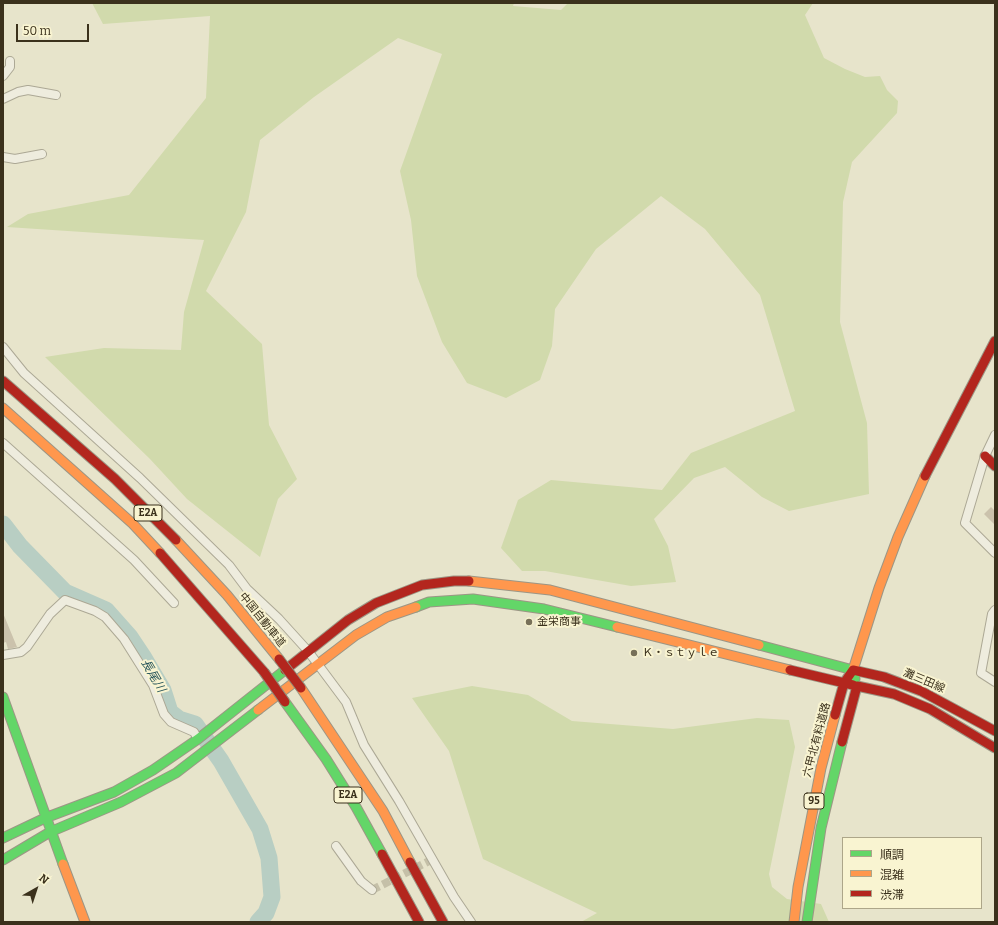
<!DOCTYPE html>
<meta charset="utf-8">
<style>
body{margin:0}
#map{position:relative;width:998px;height:925px;overflow:hidden;background:#e7e4cb;font-family:Bitter,"Noto Sans JP",serif}
canvas{display:block}
.frame{position:absolute;inset:0;border:4px solid #3b311c;pointer-events:none}
.legend{position:absolute;left:842px;top:837px;width:140px;height:72px;box-sizing:border-box;background:#f9f4d1;border:1px solid #ada689;margin:0;padding:5px 7px;list-style:none;font-size:12px;color:#3b311c}
.legend li{display:flex;align-items:center;gap:8px;height:20px}
.legend b{width:20px;border:1px solid #ada689}
.north{position:absolute;left:16px;top:869px;width:40px;height:40px;-webkit-text-stroke:3px #f9f4d1;paint-order:stroke;rotate:39deg;font-size:11px;font-weight:700;line-height:16px;text-align:center;color:#3b311c}
.north::after{content:'';display:block;margin:auto;width:14px;height:18px;background:#3b311c;clip-path:polygon(50% 0,100% 100%,50% 72%,0 100%)}
.scale{position:absolute;left:16px;top:24px;width:73px;height:18px;box-sizing:border-box;border:2px solid #3b311c;border-top:0;padding-left:5px;font-size:12px;line-height:14px;white-space:nowrap;color:#3b311c;-webkit-text-stroke:3px #f9f4d1;paint-order:stroke}
</style>
<div id="map">
<canvas width="998" height="925"></canvas>
<div class="frame"></div>
<ul class="legend">
<li><b style="height:5px;background:#63d668"></b>順調</li>
<li><b style="height:5px;background:#ff974d"></b>混雑</li>
<li><b style="height:5px;background:#b3261e"></b>渋滞</li>
</ul>
<div class="north">N</div>
<div class="scale">50 m</div>
</div>
<script>
const c = document.querySelector('canvas').getContext('2d');
c.lineJoin = 'round';
function fillPath(path, color) { c.fillStyle = color; c.fill(path, 'evenodd'); }
const toPath = rows => new Path2D(rows.map(r => 'M' + r).join(''));
function stroke(path, color, width, dash) { c.strokeStyle = color; c.lineWidth = width; c.lineCap = dash ? 'butt' : 'round'; c.setLineDash(dash || []); c.stroke(path); }
function label(font, color, halo, rows, align = 'center') {
  c.font = font + ' Bitter,"Noto Sans JP",serif'; c.lineWidth = 4; c.setLineDash([]); c.textBaseline = 'middle'; c.strokeStyle = halo; c.fillStyle = color; for (const [text, x, y, turn = 0] of rows) {
    c.save(); c.translate(x, y); c.rotate((+turn || 0) * Math.PI / 180); c.textAlign = isNaN(turn) ? turn : align; if (halo) c.strokeText(text, 0, 0); c.fillText(text, 0, 0); c.restore();
  }
}
const green = toPath([
 [92,3,514,3,513,6,561,10,568,3,813,3,805,15,824,58,845,69,865,77,880,76,887,90,898,101,897,113,852,162,843,202,840,322,867,423,869,494,789,511,762,497,725,467,694,478,654,519,668,546,676,582,631,586,545,571,522,571,501,548,518,500,551,480,662,490,691,453,795,411,760,295,705,229,661,196,596,249,555,309,552,346,540,380,506,398,467,383,442,342,417,276,411,220,400,171,442,54,398,38,314,97,260,140,246,212,206,291,262,344,269,425,297,479,278,499,260,557,187,499,150,459,45,357,104,348,181,350,184,312,204,240,7,227,28,214,129,195,206,98,210,16,103,24],
 [472,686,528,695,572,721,673,729,757,718,789,720,795,747,769,874,772,887,787,899,821,904,829,922,581,922,597,913,483,859,449,751,412,698]
]);
const river = toPath([
 [3,524,20,546,65,592,106,610,130,637,144,658,163,690,170,712,179,719,195,724,221,761,260,829,269,858,272,897,266,913,258,922]
]);
const building = toPath([
 [991,507,995,511,995,525,984,514],
 [3,614,3,613,17,647,8,649,6,642,3,643]
]);
const streetTunnel = toPath([
 [372,890,433,859]
]);
const street = toPath([
 [3,76,10,67,10,61],
 [3,99,18,92,28,90,56,95],
 [3,157,15,159,42,154],
 [3,347,24,373,140,478,229,565,247,589,279,619,308,651,346,702,364,745,399,801,454,897,471,922],
 [995,435,985,456,965,523,995,553],
 [3,443,134,560,174,603],
 [995,610,992,614,981,673,995,682],
 [3,655,21,652,27,647,50,614,65,600,95,611,105,617,124,639,153,685,164,714,171,722,194,732,198,739],
 [336,846,361,881,372,890]
]);
const fast = toPath([
 [416,607,429,602,473,599,544,609,617,627],
 [759,645,853,670,855,679],
 [3,697,63,864],
 [285,702,326,759,356,807,382,854],
 [3,838,45,818,114,792,153,770,198,739,285,670],
 [3,860,50,832,121,802,176,773,258,710],
 [807,922,821,828,842,742]
]);
const slow = toPath([
 [3,408,133,524,160,553],
 [176,540,227,595,279,659],
 [469,581,550,590,759,645],
 [617,627,790,670],
 [853,670,879,588,898,537,925,476],
 [301,688,383,811,410,862],
 [258,710,356,635,387,617,416,607],
 [63,864,85,922],
 [794,922,798,887,821,768,835,715]
]);
const jam = toPath([
 [3,381,115,479,176,540],
 [985,456,995,466],
 [925,476,995,341],
 [160,553,264,672],
 [285,670,348,620,376,603,422,585,454,581,469,581],
 [790,670,853,685],
 [835,715,844,683,853,670,884,677,921,691,995,731],
 [842,742,857,686,894,694,930,709,995,748],
 [382,854,419,922],
 [410,862,443,922]
]);
const jamBridge = toPath([
 [279,659,301,688],
 [264,672,285,702]
]);
const markers = [
 [529,622,4,"#777059"],
 [634,653,4,"#777059"]
];
const shields = [
 [148,513,28],
 [348,795,28],
 [814,801,20]
];
const shieldNames = [
 ["E2A",148,513],
 ["E2A",348,795],
 ["95",814,801]
];
const streetNames = [
 ["中国自動車道",262,620,51],
 ["灘三田線",924,681,23],
 ["六甲北有料道路",817,740,-75]
];
const poiNames = [
 ["金栄商事",537,622],
 ["Ｋ・ｓｔｙｌｅ",642,653]
];
const waterNames = [
 ["長尾川",153,676,60]
];
fillPath(green, '#d1daac');
stroke(river, '#b8cec3', 17);
fillPath(building, '#cbc2ac');
stroke(streetTunnel, '#c5c0a8', 8, [8, 4]);
stroke(street, '#aca895', 10);
stroke(fast, '#9c9685', 11);
stroke(slow, '#9c9685', 11);
stroke(jam, '#9c9685', 11);
stroke(street, '#eeecde', 8);
stroke(fast, '#63d668', 9);
stroke(slow, '#ff974d', 9);
stroke(jam, '#b3261e', 9);
stroke(jamBridge, '#918d7b', 11, []);
stroke(jamBridge, '#b3261e', 9);
for (const [x, y, r, color] of markers) { const dot = new Path2D(); dot.arc(x, y, r, 0, 2 * Math.PI); c.fillStyle = color; c.fill(dot); stroke(dot, '#f9f4d1', 1.5); }
for (const [x, y, w] of shields) { const box = new Path2D(); box.roundRect(x - w / 2, y - 8, w, 16, 3); c.fillStyle = '#f9f4d1'; c.fill(box); stroke(box, '#3b311c', 1); }
label('bold 10px', '#3b311c', null, shieldNames);
label('11px', '#3b311c', '#f9f4d1', streetNames);
label('11px', '#3b311c', '#f9f4d1', poiNames, 'left');
label('italic 12px', '#2a575c', '#f9f4d1', waterNames);
</script>
